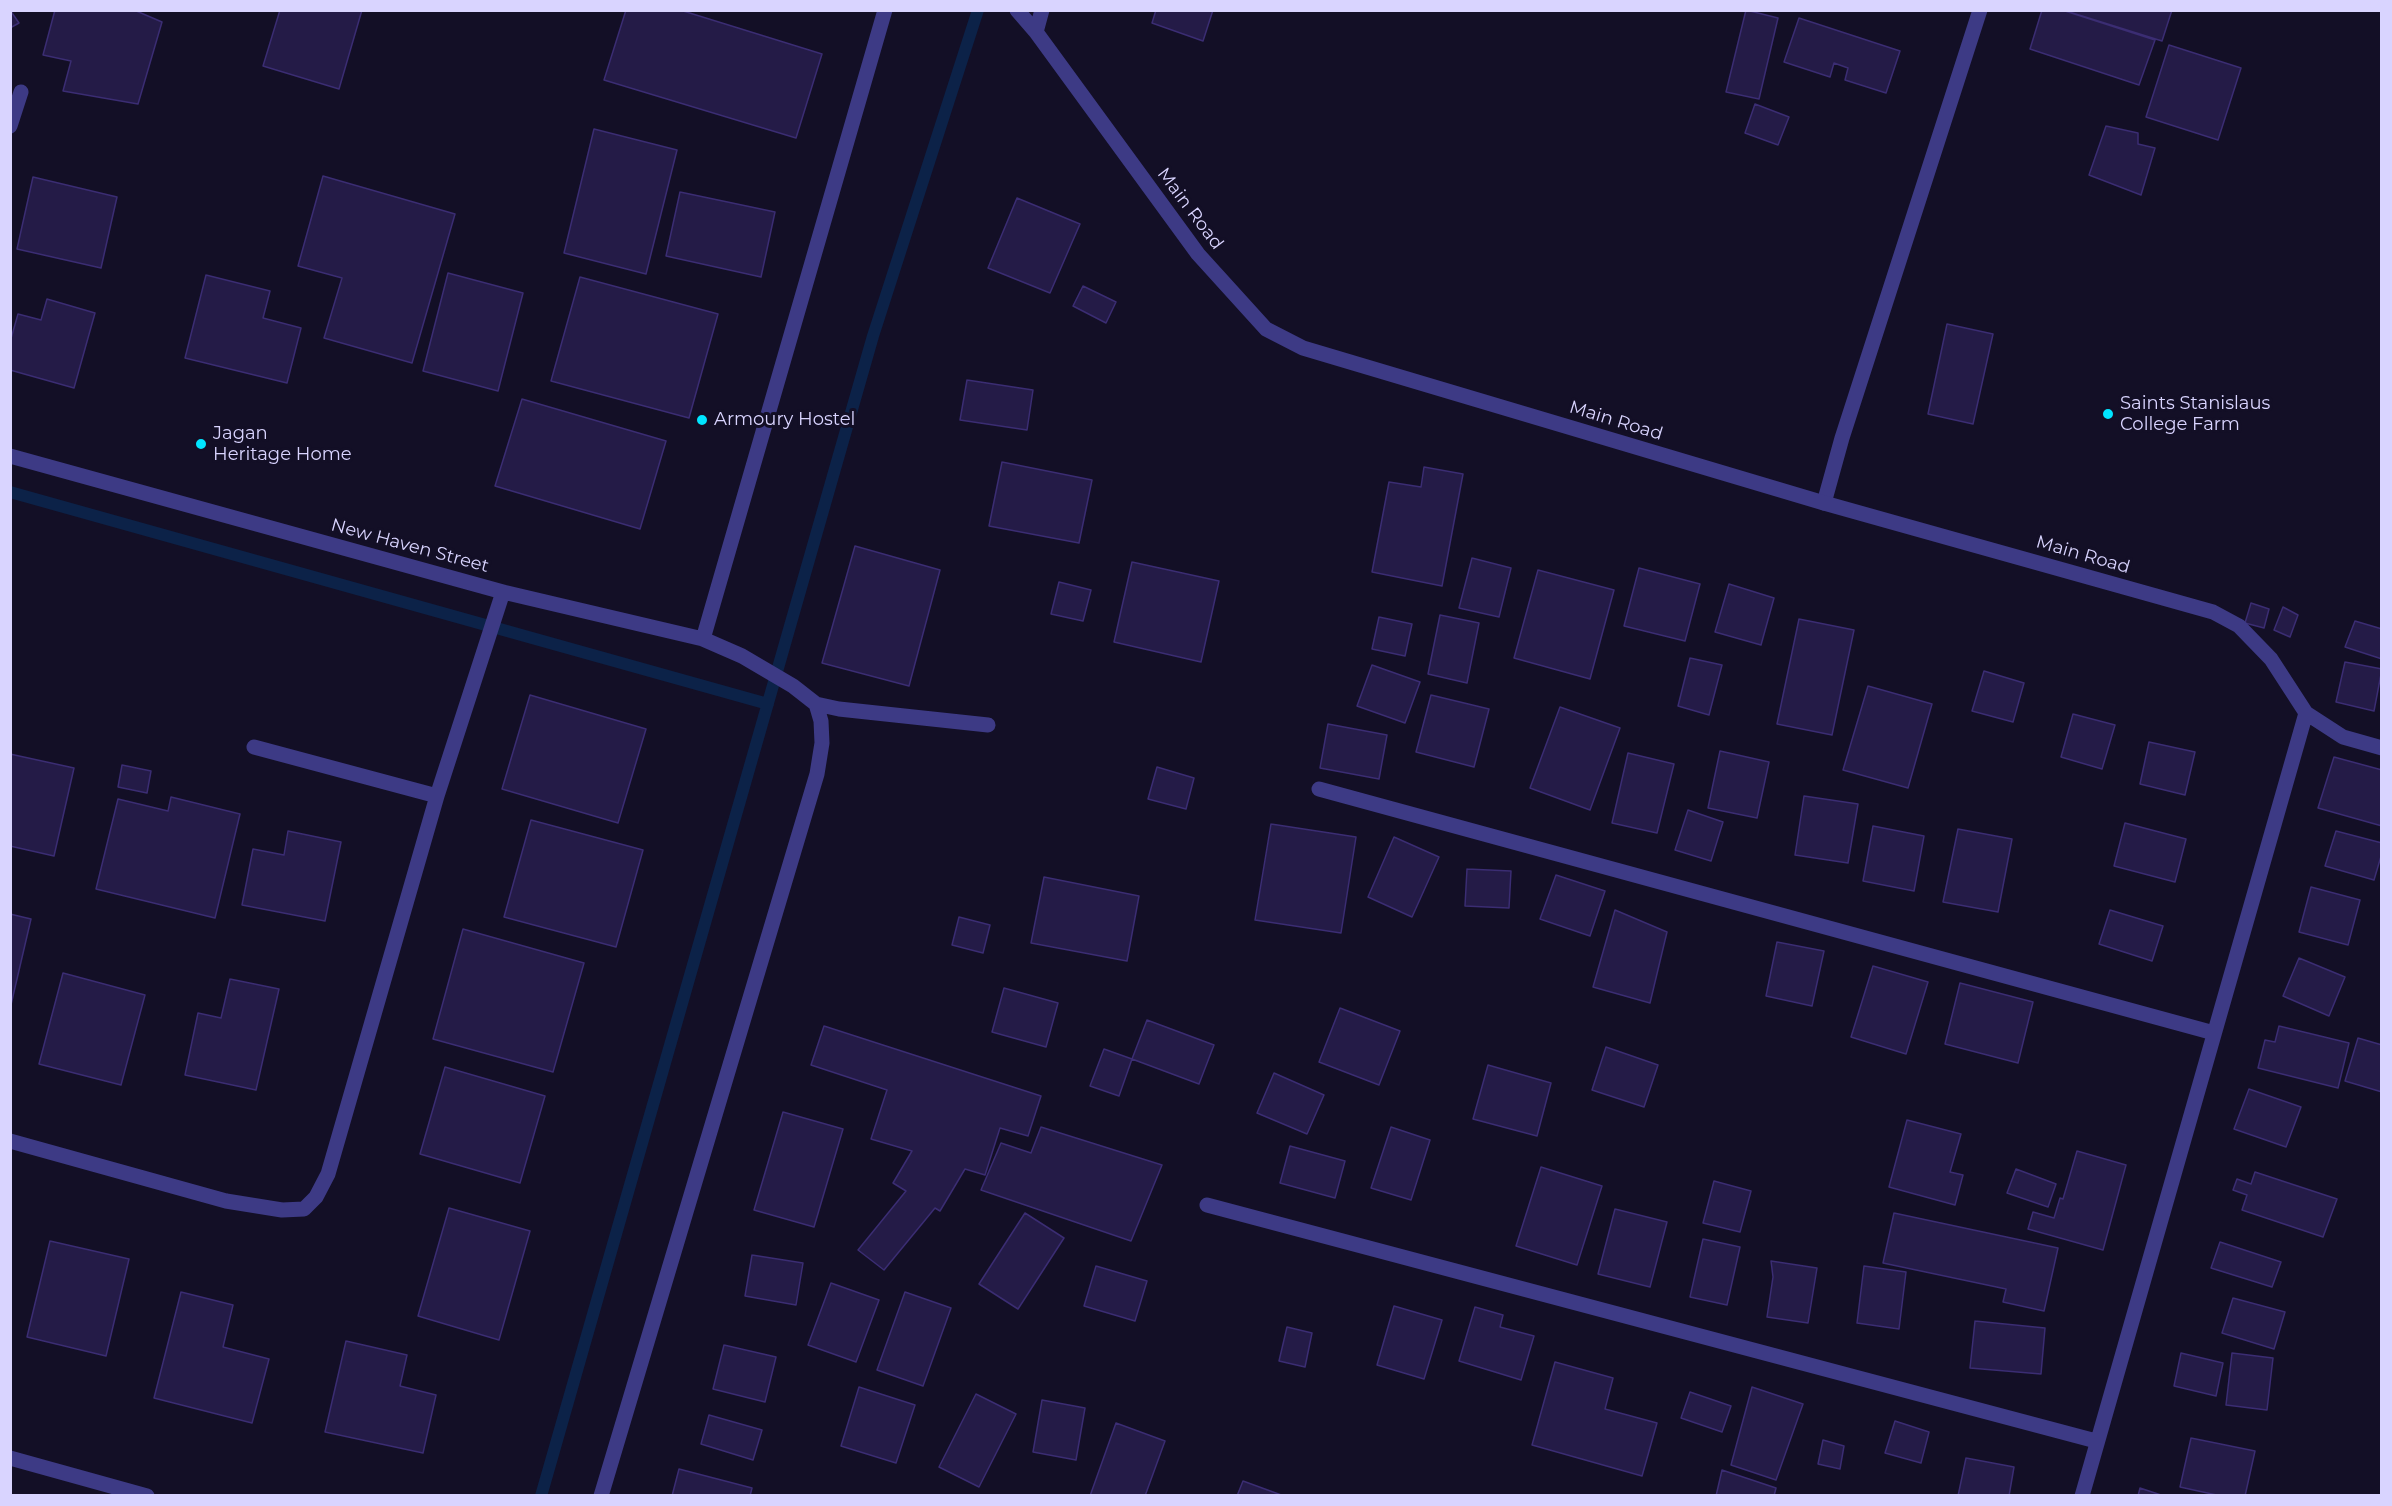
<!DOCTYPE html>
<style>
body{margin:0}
#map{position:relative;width:2392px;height:1506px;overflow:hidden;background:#130f26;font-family:Montserrat,sans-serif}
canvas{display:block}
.frame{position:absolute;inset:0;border:12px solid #d9d4ff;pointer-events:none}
</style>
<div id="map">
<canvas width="2392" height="1506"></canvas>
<div class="frame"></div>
</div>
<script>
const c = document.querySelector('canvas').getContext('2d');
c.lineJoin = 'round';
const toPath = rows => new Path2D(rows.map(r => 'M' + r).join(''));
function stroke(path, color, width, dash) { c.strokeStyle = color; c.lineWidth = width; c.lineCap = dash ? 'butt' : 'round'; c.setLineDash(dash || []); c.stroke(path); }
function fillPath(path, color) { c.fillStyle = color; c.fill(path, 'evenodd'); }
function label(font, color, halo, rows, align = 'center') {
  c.font = font + ' Montserrat,sans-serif'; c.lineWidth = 6; c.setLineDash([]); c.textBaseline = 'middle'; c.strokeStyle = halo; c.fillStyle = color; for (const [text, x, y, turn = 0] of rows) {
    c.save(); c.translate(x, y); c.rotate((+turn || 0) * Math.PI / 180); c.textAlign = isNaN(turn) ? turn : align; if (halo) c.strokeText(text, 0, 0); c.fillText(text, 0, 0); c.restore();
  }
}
const stream = toPath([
 [10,492,768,704],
 [541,1496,873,336,978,10]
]);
const building = toPath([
 [10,10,19,23,10,28,10,10],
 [55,10,134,10,162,22,138,104,63,91,71,61,43,55,55,10],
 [280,10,362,10,339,89,263,66,280,10],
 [626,10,680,10,822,54,796,138,604,80,626,10],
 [1156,10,1213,10,1203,41,1152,23,1156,10],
 [1746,10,1778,18,1759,99,1726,92,1746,10],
 [2042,10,2062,10,2155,40,2139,85,2030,49,2042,10],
 [2063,10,2172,10,2162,41,2063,10],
 [1799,18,1900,51,1886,93,1845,80,1848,68,1834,63,1830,77,1784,62,1799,18],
 [2169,45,2241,68,2218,140,2146,117,2169,45],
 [1755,104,1789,117,1778,145,1745,133,1755,104],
 [2106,126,2138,133,2138,144,2155,148,2141,195,2089,175,2106,126],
 [594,129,677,150,646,274,564,253,594,129],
 [323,176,455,214,412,363,324,338,342,278,298,266,323,176],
 [33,177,117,197,101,268,17,249,33,177],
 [680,192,775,212,761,277,666,256,680,192],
 [1017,198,1080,224,1050,293,988,268,1017,198],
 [448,273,523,293,498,391,423,371,448,273],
 [206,275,270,291,263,318,301,328,287,383,185,358,206,275],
 [580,277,718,314,689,418,551,381,580,277],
 [1083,286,1116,302,1106,323,1073,306,1083,286],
 [47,299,95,313,74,388,10,370,10,342,18,314,41,320,47,299],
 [1947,324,1993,334,1973,424,1928,414,1947,324],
 [967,380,1033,390,1027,430,960,420,967,380],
 [522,399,666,441,640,529,495,486,522,399],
 [1002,462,1092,480,1079,543,989,526,1002,462],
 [1424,467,1463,474,1442,586,1372,572,1389,482,1421,487,1424,467],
 [855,546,940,570,909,686,822,663,855,546],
 [1472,558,1511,568,1499,617,1459,608,1472,558],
 [1132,562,1219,581,1201,662,1114,642,1132,562],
 [1639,568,1700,584,1685,641,1624,626,1639,568],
 [1538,570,1614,590,1590,679,1514,658,1538,570],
 [1059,582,1091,590,1083,621,1051,614,1059,582],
 [1729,584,1774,598,1761,645,1715,632,1729,584],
 [2251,603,2269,609,2264,628,2245,623,2251,603],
 [2283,607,2298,615,2290,637,2274,630,2283,607],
 [1440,615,1479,623,1467,683,1428,674,1440,615],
 [1379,617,1412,624,1405,656,1372,649,1379,617],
 [1799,619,1854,630,1832,735,1777,724,1799,619],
 [2355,621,2382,629,2382,659,2345,647,2355,621],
 [1690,658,1722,665,1709,715,1678,706,1690,658],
 [2345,662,2382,669,2374,711,2336,702,2345,662],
 [1372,665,1420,682,1405,723,1357,706,1372,665],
 [1984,671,2024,683,2013,722,1972,711,1984,671],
 [1868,686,1932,704,1908,788,1843,770,1868,686],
 [530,695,646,729,618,823,502,789,530,695],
 [1431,695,1489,709,1474,767,1416,752,1431,695],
 [1560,707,1620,728,1590,810,1530,788,1560,707],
 [2073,714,2115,725,2102,769,2061,757,2073,714],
 [1328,724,1387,735,1379,779,1320,768,1328,724],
 [2149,742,2195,752,2185,795,2140,784,2149,742],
 [1720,751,1769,762,1757,818,1708,808,1720,751],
 [1628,753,1674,764,1657,833,1612,823,1628,753],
 [10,754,74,768,54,856,10,846,10,754],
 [2334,757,2382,770,2382,826,2318,808,2334,757],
 [122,765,151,771,147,793,118,787,122,765],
 [1157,767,1194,778,1186,809,1148,799,1157,767],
 [1804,796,1858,804,1848,863,1795,855,1804,796],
 [171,797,240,814,215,918,96,889,118,799,168,811,171,797],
 [1688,810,1723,822,1711,861,1675,850,1688,810],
 [531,820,643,850,616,947,504,917,531,820],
 [2125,823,2186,839,2175,882,2114,866,2125,823],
 [1271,824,1356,837,1341,933,1255,920,1271,824],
 [1873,826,1924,836,1914,891,1863,881,1873,826],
 [1958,829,2012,839,1998,912,1943,902,1958,829],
 [288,831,341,842,325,921,242,905,253,849,284,855,288,831],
 [2336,831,2382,843,2382,853,2374,880,2325,866,2336,831],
 [1394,837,1439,857,1412,917,1368,897,1394,837],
 [1467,869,1511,871,1509,908,1465,906,1467,869],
 [1556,875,1605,891,1590,936,1540,919,1556,875],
 [1044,877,1139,896,1127,961,1031,943,1044,877],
 [2311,887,2360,900,2348,945,2299,932,2311,887],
 [1615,910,1667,932,1650,1003,1593,987,1615,910],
 [2110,910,2163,926,2152,961,2099,944,2110,910],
 [10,914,31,919,10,1009,10,914],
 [959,917,990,925,983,953,952,945,959,917],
 [463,929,584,963,553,1072,433,1039,463,929],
 [1777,942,1824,951,1812,1006,1766,996,1777,942],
 [2299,958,2345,977,2329,1016,2283,996,2299,958],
 [1873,966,1928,982,1906,1054,1851,1037,1873,966],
 [63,973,145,995,121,1085,39,1064,63,973],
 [230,979,279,989,256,1090,185,1075,198,1013,221,1018,230,979],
 [1960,983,2033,1002,2018,1063,1945,1044,1960,983],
 [1004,988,1058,1003,1046,1047,992,1032,1004,988],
 [1340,1008,1400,1031,1379,1085,1319,1062,1340,1008],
 [1147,1020,1214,1045,1199,1084,1132,1059,1147,1020],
 [824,1026,1041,1096,1028,1136,1000,1128,985,1175,965,1169,940,1211,935,1208,884,1270,858,1250,906,1191,893,1183,912,1151,871,1139,887,1090,811,1065,824,1026],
 [2279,1026,2349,1043,2338,1088,2258,1068,2265,1040,2275,1042,2279,1026],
 [2358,1038,2382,1045,2382,1092,2345,1081,2358,1038],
 [1606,1047,1658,1065,1644,1107,1592,1090,1606,1047],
 [1104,1049,1132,1059,1119,1096,1090,1086,1104,1049],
 [1488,1065,1551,1083,1537,1136,1473,1119,1488,1065],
 [445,1067,545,1096,520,1183,420,1154,445,1067],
 [1274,1073,1324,1095,1307,1134,1257,1113,1274,1073],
 [2249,1089,2301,1107,2286,1147,2234,1129,2249,1089],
 [783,1112,843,1129,814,1227,754,1210,783,1112],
 [1907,1120,1961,1134,1950,1172,1963,1175,1955,1205,1889,1187,1907,1120],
 [1041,1127,1162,1165,1131,1241,981,1190,1001,1143,1031,1153,1041,1127],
 [1391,1127,1430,1140,1411,1200,1371,1188,1391,1127],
 [1290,1146,1345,1161,1335,1198,1280,1183,1290,1146],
 [2077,1151,2126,1165,2103,1250,2028,1229,2033,1212,2054,1218,2060,1198,2063,1199,2077,1151],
 [1541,1167,1602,1186,1577,1265,1516,1246,1541,1167],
 [2016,1169,2056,1184,2048,1207,2007,1193,2016,1169],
 [2255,1172,2337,1199,2323,1237,2242,1210,2247,1195,2233,1190,2237,1179,2251,1184,2255,1172],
 [1714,1181,1751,1191,1740,1232,1703,1223,1714,1181],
 [449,1208,530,1231,499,1340,418,1316,449,1208],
 [1615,1209,1667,1222,1650,1287,1598,1274,1615,1209],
 [1025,1213,1064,1238,1018,1309,979,1284,1025,1213],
 [1894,1213,2058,1248,2044,1311,2003,1302,2006,1289,1883,1263,1894,1213],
 [1703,1239,1740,1247,1727,1305,1690,1297,1703,1239],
 [50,1241,129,1259,106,1356,27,1337,50,1241],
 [2220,1242,2281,1262,2272,1287,2211,1268,2220,1242],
 [752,1255,803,1263,796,1305,745,1296,752,1255],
 [1771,1261,1817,1268,1808,1323,1767,1317,1773,1277,1771,1261],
 [1096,1266,1147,1281,1135,1321,1084,1306,1096,1266],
 [1864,1266,1906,1272,1899,1329,1857,1323,1864,1266],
 [831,1283,879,1300,856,1362,808,1345,831,1283],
 [181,1292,233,1305,223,1347,269,1359,252,1423,154,1398,181,1292],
 [905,1292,951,1308,923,1386,877,1370,905,1292],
 [2233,1298,2285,1312,2274,1349,2222,1333,2233,1298],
 [1394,1306,1442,1320,1424,1379,1377,1365,1394,1306],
 [1475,1307,1503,1315,1500,1327,1534,1336,1521,1380,1459,1361,1475,1307],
 [1975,1321,2045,1328,2041,1374,1970,1368,1975,1321],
 [1287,1327,1312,1333,1305,1367,1279,1361,1287,1327],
 [346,1341,407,1355,400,1386,436,1395,423,1453,325,1432,346,1341],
 [724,1345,776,1357,765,1402,713,1389,724,1345],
 [2181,1353,2223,1363,2216,1396,2174,1386,2181,1353],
 [2232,1353,2273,1358,2267,1410,2226,1405,2232,1353],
 [1555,1362,1613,1378,1605,1409,1657,1423,1642,1476,1532,1445,1555,1362],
 [859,1387,915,1405,896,1463,841,1446,859,1387],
 [1752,1387,1803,1404,1776,1480,1731,1465,1752,1387],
 [1690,1392,1731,1406,1722,1432,1681,1418,1690,1392],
 [976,1394,1016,1414,979,1487,939,1467,976,1394],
 [1042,1400,1085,1408,1076,1460,1033,1452,1042,1400],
 [709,1415,762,1430,753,1460,701,1444,709,1415],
 [1895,1421,1929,1432,1921,1463,1885,1453,1895,1421],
 [1116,1423,1165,1441,1145,1496,1090,1496,1116,1423],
 [2191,1438,2255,1451,2245,1496,2221,1496,2180,1487,2191,1438],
 [1823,1440,1844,1446,1840,1469,1818,1464,1823,1440],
 [1966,1458,2014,1467,2009,1496,1958,1496,1966,1458],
 [679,1469,752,1488,750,1496,672,1496,679,1469],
 [1722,1470,1776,1488,1774,1496,1716,1496,1722,1470],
 [1243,1481,1284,1496,1237,1496,1243,1481],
 [2140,1488,2164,1496,2138,1496,2140,1488]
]);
const service = toPath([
 [1824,503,1842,438,1980,10]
]);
const minor = toPath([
 [1017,10,1036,32,1198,254,1266,329,1303,348,1824,503,2213,612,2239,626,2271,659,2306,713,2343,737,2382,748],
 [1036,32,1042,10],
 [10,126,21,92],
 [10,456,503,592,703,639,742,656,793,686,816,704,821,721,822,743,817,774,601,1496],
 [703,639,885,10],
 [816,704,839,709,988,725],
 [254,747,437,796],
 [1319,789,2214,1033],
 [10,1141,226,1201,282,1210,304,1209,316,1197,328,1174,437,796,503,592],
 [1207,1205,2096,1441],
 [10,1458,147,1496],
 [2082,1496,2306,713]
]);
const markers = [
 [2108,414,6,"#00e5ff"],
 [702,420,6,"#00e5ff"],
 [201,444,6,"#00e5ff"]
];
const streetNames = [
 ["Main Road",1190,209,53],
 ["Main Road",1616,421,17],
 ["New Haven Street",410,546,15],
 ["Main Road",2083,555,16]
];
const poiNames = [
 ["Saints Stanislaus",2120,404],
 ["College Farm",2120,425],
 ["Armoury Hostel",714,420],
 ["Jagan",213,434],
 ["Heritage Home",213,455]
];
stroke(stream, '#0c2248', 12);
fillPath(building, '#241b47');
stroke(building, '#3b2d73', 1.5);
stroke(service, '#3d3a85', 15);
stroke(minor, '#3d3a85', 15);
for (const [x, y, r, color] of markers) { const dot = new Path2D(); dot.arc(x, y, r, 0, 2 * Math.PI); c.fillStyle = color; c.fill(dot); stroke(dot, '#130f26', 2); }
label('18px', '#d9d4ff', '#130f26', streetNames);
label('18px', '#d9d4ff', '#130f26', poiNames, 'left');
</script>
